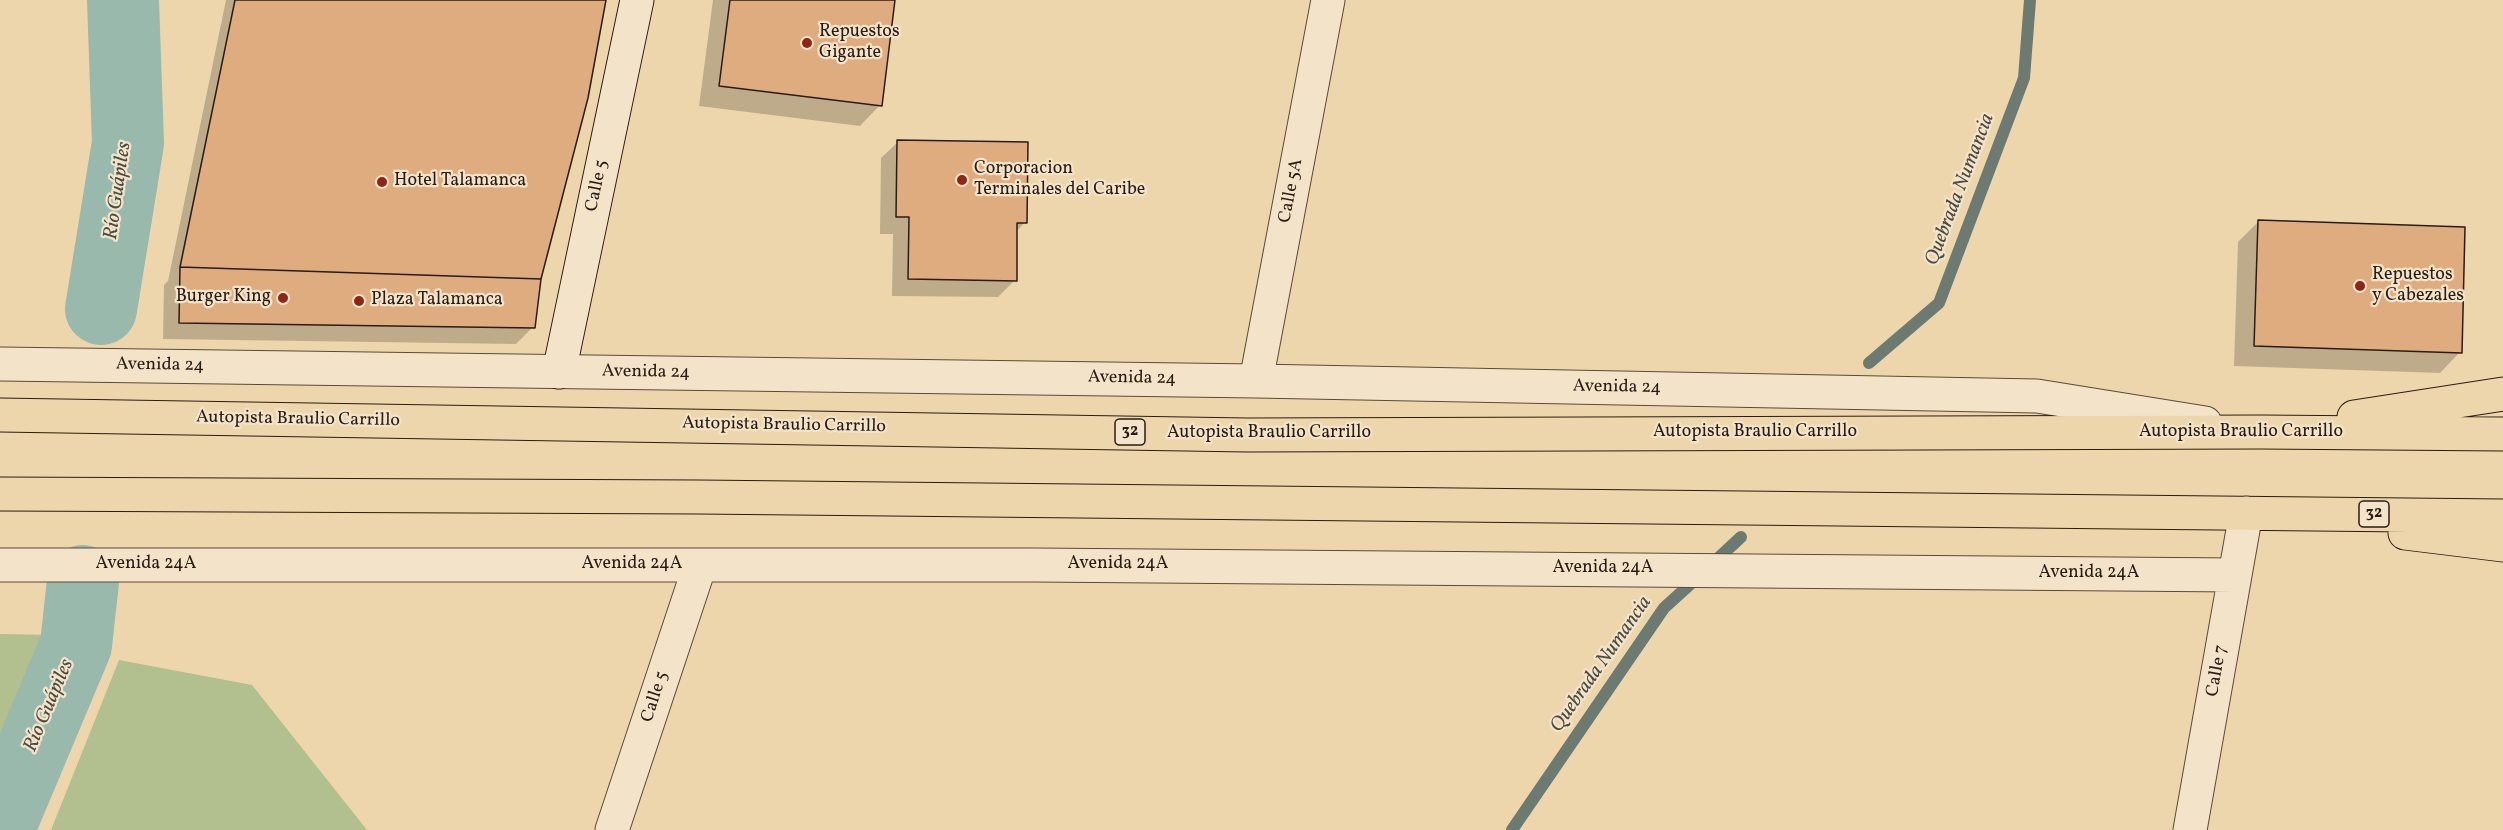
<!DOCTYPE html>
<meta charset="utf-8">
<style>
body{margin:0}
canvas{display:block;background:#edd6ac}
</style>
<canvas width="2503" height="830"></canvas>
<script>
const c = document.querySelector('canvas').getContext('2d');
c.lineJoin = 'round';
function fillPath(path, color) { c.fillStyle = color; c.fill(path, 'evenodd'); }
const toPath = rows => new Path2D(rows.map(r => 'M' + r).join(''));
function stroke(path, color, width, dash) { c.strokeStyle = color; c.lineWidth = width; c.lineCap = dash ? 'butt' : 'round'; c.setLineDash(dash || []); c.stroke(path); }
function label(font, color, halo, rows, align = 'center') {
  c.font = font + ' Vollkorn,serif'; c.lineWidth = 4.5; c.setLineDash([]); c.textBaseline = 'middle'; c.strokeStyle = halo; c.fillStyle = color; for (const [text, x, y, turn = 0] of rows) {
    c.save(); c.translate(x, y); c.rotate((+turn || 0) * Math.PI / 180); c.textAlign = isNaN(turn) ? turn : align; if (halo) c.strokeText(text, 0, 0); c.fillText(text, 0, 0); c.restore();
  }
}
const green = toPath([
 [0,634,53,635,0,737],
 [119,660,252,685,367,830,51,830]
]);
const shadow = toPath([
 [226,0,605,0,539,279,533,327,516,344,163,339,164,285,168,281],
 [713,0,893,0,880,105,860,126,699,106],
 [898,142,1025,222,1016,232,1015,280,998,297,892,296,893,234,880,234,881,158],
 [2259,221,2460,352,2440,373,2234,366,2238,242]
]);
const stream = toPath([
 [1869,363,1939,303,2024,78,2030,0],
 [1712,564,1741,537],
 [1512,830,1664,608,1697,578]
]);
const river = toPath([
 [101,309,128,143,123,0],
 [0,826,76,645,83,581]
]);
const building = toPath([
 [235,0,606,0,588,98,541,279,180,267,235,0],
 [730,0,895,0,882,106,719,86,730,0],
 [897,140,1028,142,1027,223,1017,223,1017,281,908,279,909,217,896,217,897,140],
 [2258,220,2465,227,2462,353,2254,346,2258,220],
 [180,267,541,279,535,328,179,323,180,267]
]);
const street = toPath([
 [0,364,1256,381,2037,396,2205,423],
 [1256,381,1328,0],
 [0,565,1034,565,2235,575],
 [612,830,700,565],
 [2190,830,2246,513]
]);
const secondary = toPath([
 [559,372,637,0]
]);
const highway = toPath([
 [0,415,1247,435,2260,432,2503,434],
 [2354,417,2503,394],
 [0,494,699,497,2503,516],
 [2405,533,2503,545]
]);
const markers = [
 [807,43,6,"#8f2418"],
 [962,180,6,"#8f2418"],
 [382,182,6,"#8f2418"],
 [2360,286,6,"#8f2418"],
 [283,298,6,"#8f2418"],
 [359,301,6,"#8f2418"]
];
const shields = [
 [1130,432,30],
 [2374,514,30]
];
const shieldNames = [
 ["32",1130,432],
 ["32",2374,514]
];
const poiNames = [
 ["Repuestos",819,33],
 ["Gigante",819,54],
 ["Corporacion",974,170],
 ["Terminales del Caribe",974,191],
 ["Hotel Talamanca",394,182],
 ["Repuestos",2372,276],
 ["y Cabezales",2372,297],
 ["Burger King",271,298,"right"],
 ["Plaza Talamanca",371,301]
];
const streetNames = [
 ["Calle 5",598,186,-78],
 ["Calle 5A",1292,191,-79],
 ["Avenida 24",160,366,1],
 ["Avenida 24",646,373,1],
 ["Avenida 24",1132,379,1],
 ["Avenida 24",1617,388,1],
 ["Autopista Braulio Carrillo",298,420,1],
 ["Autopista Braulio Carrillo",784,426,1],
 ["Autopista Braulio Carrillo",1755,433],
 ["Autopista Braulio Carrillo",2241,433],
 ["Autopista Braulio Carrillo",1269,434],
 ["Avenida 24A",146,565],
 ["Avenida 24A",632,565],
 ["Avenida 24A",1118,565],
 ["Avenida 24A",1603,569],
 ["Avenida 24A",2089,574],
 ["Calle 7",2218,671,-80],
 ["Calle 5",656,697,-72]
];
const waterNames = [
 ["Quebrada Numancia",1961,190,-69],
 ["Río Guápiles",119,191,-82],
 ["Quebrada Numancia",1602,665,-55],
 ["Río Guápiles",50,706,-67]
];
fillPath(green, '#b2bf8e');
fillPath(shadow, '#0003');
stroke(stream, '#6c7a71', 12);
stroke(river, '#99b9ad', 72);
fillPath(building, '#dfac7f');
stroke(building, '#291c16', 1.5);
stroke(street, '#5a4a3c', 35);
stroke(secondary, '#291c16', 35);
stroke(highway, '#291c16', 35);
stroke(street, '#f3e4c9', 33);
stroke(secondary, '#f3e4c9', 33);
stroke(highway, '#edd6ac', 33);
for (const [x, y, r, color] of markers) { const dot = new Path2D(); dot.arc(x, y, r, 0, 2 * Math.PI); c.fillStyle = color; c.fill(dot); stroke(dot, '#f3e4c9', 2); }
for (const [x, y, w] of shields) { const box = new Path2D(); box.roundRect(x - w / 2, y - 13, w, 26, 4.5); c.fillStyle = '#f3e4c9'; c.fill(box); stroke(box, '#291c16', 1.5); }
label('bold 16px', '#291c16', null, shieldNames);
label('18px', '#291c16', '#f3e4c9', poiNames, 'left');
label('18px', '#291c16', '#f3e4c9', streetNames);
label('italic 20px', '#4b4b43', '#f3e4c9', waterNames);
</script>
